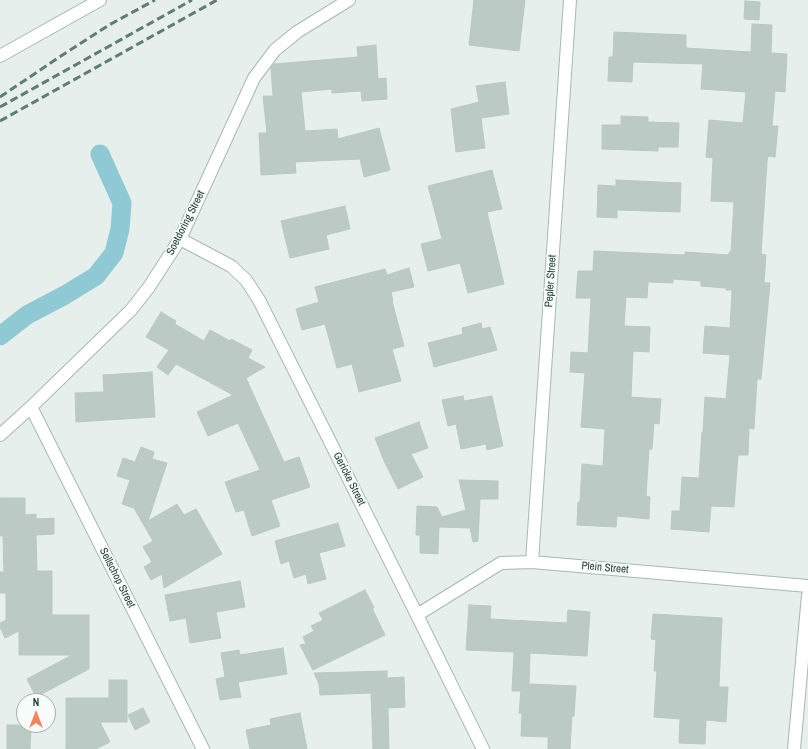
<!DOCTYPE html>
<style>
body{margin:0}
#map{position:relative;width:808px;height:749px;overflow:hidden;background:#e6efeb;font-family:"Archivo Narrow",sans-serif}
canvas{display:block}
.north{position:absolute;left:16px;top:693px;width:40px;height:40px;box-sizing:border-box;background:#f7fbf9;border:1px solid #a3b1ad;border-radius:50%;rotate:0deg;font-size:11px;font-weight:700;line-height:16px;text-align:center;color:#24423a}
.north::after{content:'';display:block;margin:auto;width:14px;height:18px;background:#f4845f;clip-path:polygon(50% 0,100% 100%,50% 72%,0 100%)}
</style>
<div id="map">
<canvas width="808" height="749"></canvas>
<div class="north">N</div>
</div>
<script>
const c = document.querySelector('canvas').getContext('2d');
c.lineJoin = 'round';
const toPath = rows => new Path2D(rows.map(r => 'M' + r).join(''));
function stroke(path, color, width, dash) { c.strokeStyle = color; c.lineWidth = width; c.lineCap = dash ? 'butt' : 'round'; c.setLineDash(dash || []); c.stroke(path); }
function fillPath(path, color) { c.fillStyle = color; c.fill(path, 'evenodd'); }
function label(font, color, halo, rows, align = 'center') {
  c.font = font + ' "Archivo Narrow",sans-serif'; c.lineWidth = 3.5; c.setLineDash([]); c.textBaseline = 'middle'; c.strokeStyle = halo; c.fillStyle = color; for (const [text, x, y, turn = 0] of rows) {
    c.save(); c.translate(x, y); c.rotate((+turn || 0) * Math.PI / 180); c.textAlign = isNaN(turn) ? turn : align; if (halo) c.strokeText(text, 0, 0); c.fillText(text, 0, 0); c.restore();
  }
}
const canal = toPath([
 [0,336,27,315,65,295,96,276,114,253,120,229,122,203,100,154]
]);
const building = toPath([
 [474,0,525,0,519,51,469,45,474,0],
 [745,1,760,2,759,20,744,19,745,1],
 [752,24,772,25,771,53,787,54,785,92,775,91,772,126,778,126,775,157,768,156,767,162,761,254,766,255,764,283,770,283,761,379,757,379,754,429,749,428,748,455,738,455,734,507,711,506,709,532,671,529,672,511,680,511,682,477,699,478,702,432,703,432,705,397,726,399,730,355,703,353,705,326,730,328,732,290,726,290,726,288,701,286,701,281,673,279,673,283,648,282,647,298,626,297,624,326,650,327,649,352,633,351,631,397,661,399,659,424,654,423,652,449,649,449,646,496,650,497,649,519,617,516,616,527,577,525,578,502,580,502,582,464,603,466,605,429,581,427,585,373,570,372,571,352,588,353,591,298,576,298,578,271,593,271,594,251,685,255,685,252,729,255,729,252,731,252,734,202,711,201,713,158,706,157,709,120,743,123,746,92,701,89,703,64,633,62,632,82,608,81,609,57,613,57,614,32,686,35,686,48,751,52,752,24],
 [376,45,378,79,386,78,387,99,362,101,361,91,332,93,332,89,301,92,305,131,337,129,338,139,379,128,390,170,364,177,360,159,295,162,296,173,261,175,259,133,267,133,263,96,273,96,271,68,274,64,358,57,357,47,376,45],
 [505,82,509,114,481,118,485,148,456,152,451,109,479,102,476,86,505,82],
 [621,116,648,117,648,122,679,123,678,147,658,147,658,151,602,149,602,125,621,125,621,116],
 [492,170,502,209,487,212,504,284,468,293,460,263,428,271,421,244,442,239,428,186,492,170],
 [616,180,681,183,680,212,617,210,617,218,597,217,598,185,616,186,616,180],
 [345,206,350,229,326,235,329,249,290,258,281,221,345,206],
 [409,268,414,287,391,292,393,301,392,301,404,346,392,349,401,381,359,392,352,364,337,368,325,324,302,330,296,309,319,302,315,287,385,269,387,275,409,268],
 [161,312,176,321,175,324,204,341,210,330,230,341,231,339,252,350,248,358,265,367,246,378,284,462,299,457,310,487,271,500,280,526,252,536,244,510,236,512,225,482,260,470,238,423,208,436,197,412,233,395,176,364,168,375,157,367,169,350,146,337,161,312],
 [481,323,482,329,490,327,497,350,434,367,428,343,463,334,462,328,481,323],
 [152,372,155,417,76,422,75,393,104,392,103,375,152,372],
 [463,396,464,401,492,396,503,446,487,450,486,444,461,449,456,424,448,426,442,400,463,396],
 [419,422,428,448,411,454,423,477,398,489,385,463,375,438,419,422],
 [141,447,154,452,152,459,167,463,148,521,177,504,184,515,196,509,222,554,164,588,162,574,151,580,144,567,152,562,143,547,153,541,134,508,122,504,130,480,117,476,123,458,135,462,141,447],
 [459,480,498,481,498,499,480,499,478,541,473,542,470,528,439,527,438,554,420,553,420,535,416,535,417,506,437,507,442,517,466,510,459,480],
 [0,498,25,498,25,515,36,514,36,519,54,518,54,534,36,535,37,571,52,571,52,615,89,615,89,669,36,697,27,679,72,655,19,655,19,631,5,638,0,627,0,623,6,620,6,593,0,593,0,572,4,572,3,536,0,536,0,498],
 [338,523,345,546,319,553,326,579,308,584,306,574,294,578,289,561,281,564,275,541,338,523],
 [240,581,245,607,216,612,221,638,190,643,186,618,170,621,165,595,240,581],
 [365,590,374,608,372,608,385,635,313,670,300,645,306,644,303,637,314,631,311,626,323,620,319,613,365,590],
 [469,605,491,606,490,619,567,623,568,610,590,612,587,656,530,653,529,684,576,686,574,716,572,716,570,749,548,749,548,737,521,736,522,713,519,713,521,691,512,691,514,652,466,650,469,605],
 [653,614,722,618,719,687,728,687,726,722,706,720,705,744,679,743,680,719,654,717,657,671,654,671,656,640,651,639,653,614],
 [283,648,287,674,238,682,241,697,220,700,216,679,225,677,221,653,239,650,240,655,283,648],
 [387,671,387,678,404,677,405,707,388,708,389,749,373,749,371,693,320,695,319,684,314,673,387,671],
 [109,680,127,680,127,722,100,722,110,742,96,749,66,749,66,698,109,698,109,680],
 [143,708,150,722,135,730,128,715,143,708],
 [300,713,307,749,250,749,246,730,271,725,270,719,300,713],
 [7,725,31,725,30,749,7,749,7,725]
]);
const minor = toPath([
 [0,56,100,0],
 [180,239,231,266,246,280,259,300,417,615,483,749],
 [31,407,203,749],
 [0,435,31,407,131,310,149,287,180,239,254,78,275,50,297,32,349,0],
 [532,562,570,0],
 [417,615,501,563,532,562,808,586],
 [794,749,808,595]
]);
const rail = toPath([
 [0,97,61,56,109,25,155,0],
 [0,107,192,0],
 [0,121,217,0]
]);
const streetNames = [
 ["Soetdoring Street",186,223,-63],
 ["Pepler Street",551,281,-86],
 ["Gericke Street",349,479,63],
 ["Plein Street",605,568,5],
 ["Sellschop Street",117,578,63]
];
stroke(canal, '#8ec9d4', 19);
fillPath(building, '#bbcac4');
stroke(building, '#b8c9c2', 1);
stroke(minor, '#a8b8b2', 14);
stroke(minor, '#fff', 12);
stroke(rail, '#5f7d75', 3, [8, 4]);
label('11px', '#24423a', '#f7fbf9', streetNames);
</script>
